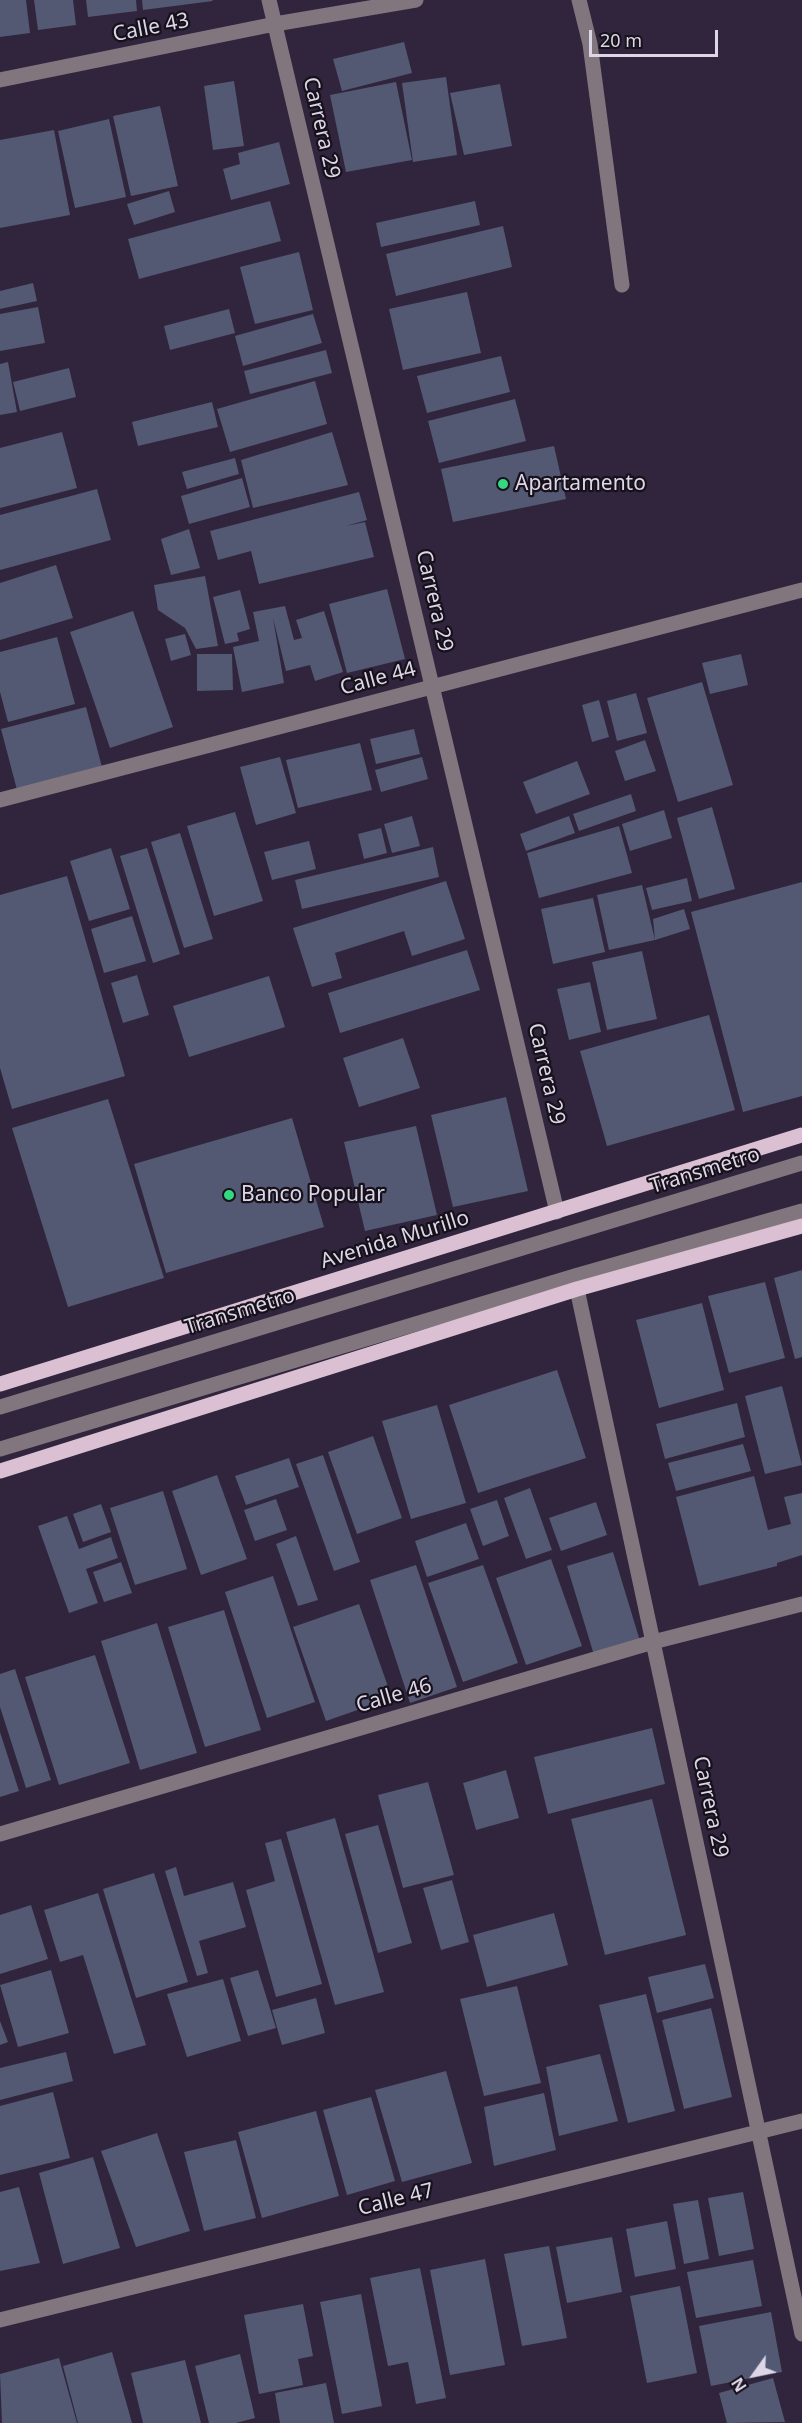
<!DOCTYPE html>
<style>
body{margin:0}
#map{position:relative;width:802px;height:2423px;overflow:hidden;background:#30253d;font-family:"Noto Sans",sans-serif}
canvas{display:block}
.north{position:absolute;left:724px;top:2345px;width:60px;height:60px;-webkit-text-stroke:4px #16111b;paint-order:stroke;rotate:237deg;font-size:16px;font-weight:700;line-height:24px;text-align:center;color:#ddd6e6}
.north::after{content:'';display:block;margin:auto;width:21px;height:27px;background:#ddd6e6;clip-path:polygon(50% 0,100% 100%,50% 72%,0 100%)}
.scale{position:absolute;left:589px;top:30px;width:129px;height:27px;box-sizing:border-box;border:3px solid #ddd6e6;border-top:0;padding-left:8px;font-size:18px;line-height:21px;white-space:nowrap;color:#ddd6e6;-webkit-text-stroke:4px #16111b;paint-order:stroke}
</style>
<div id="map">
<canvas width="802" height="2423"></canvas>
<div class="north">N</div>
<div class="scale">20 m</div>
</div>
<script>
const c = document.querySelector('canvas').getContext('2d');
c.lineJoin = 'round';
function fillPath(path, color) { c.fillStyle = color; c.fill(path, 'evenodd'); }
const toPath = rows => new Path2D(rows.map(r => 'M' + r).join(''));
function stroke(path, color, width, dash) { c.strokeStyle = color; c.lineWidth = width; c.lineCap = dash ? 'butt' : 'round'; c.setLineDash(dash || []); c.stroke(path); }
function label(font, color, halo, rows, align = 'center') {
  c.font = font + ' "Noto Sans",sans-serif'; c.lineWidth = 4.5; c.setLineDash([]); c.textBaseline = 'middle'; c.strokeStyle = halo; c.fillStyle = color; for (const [text, x, y, turn = 0] of rows) {
    c.save(); c.translate(x, y); c.rotate((+turn || 0) * Math.PI / 180); c.textAlign = isNaN(turn) ? turn : align; if (halo) c.strokeText(text, 0, 0); c.fillText(text, 0, 0); c.restore();
  }
}
const building = toPath([
 [0,0,26,0,30,33,0,37],
 [34,0,73,0,76,25,38,30],
 [86,0,136,0,137,11,88,17],
 [142,0,212,0,213,1,143,10],
 [404,42,412,73,342,91,333,59],
 [446,77,457,155,413,162,402,83],
 [234,81,244,146,213,150,204,86],
 [396,82,412,160,346,172,330,95],
 [500,84,512,146,464,155,450,93],
 [160,106,178,186,131,196,113,116],
 [109,119,126,197,75,208,58,131],
 [54,130,70,215,0,228,0,140],
 [279,142,290,184,231,200,223,169,240,164,238,153],
 [169,191,175,212,134,225,127,204],
 [270,201,281,241,139,279,128,239],
 [475,201,480,225,381,247,376,223],
 [503,226,512,267,396,296,386,254],
 [299,252,313,310,255,324,240,267],
 [33,283,37,301,0,309,0,291],
 [467,292,481,353,403,370,389,309],
 [38,307,45,343,0,351,0,314],
 [229,309,235,333,170,350,164,326],
 [313,314,322,343,243,366,235,336],
 [326,350,332,373,250,394,244,371],
 [501,356,510,392,427,413,417,376],
 [8,362,17,412,0,415,0,364],
 [69,368,76,397,20,411,13,382],
 [315,381,327,424,230,452,217,409],
 [515,399,526,441,439,463,428,421],
 [212,402,218,427,138,446,132,422],
 [62,432,77,488,0,508,0,448],
 [332,432,348,485,253,508,241,460],
 [554,446,566,499,453,522,441,469],
 [235,458,239,474,187,489,182,472],
 [242,478,250,507,189,524,181,496],
 [97,489,111,540,0,570,0,515],
 [359,492,367,520,346,526,365,522,374,557,259,584,251,551,218,560,210,531],
 [189,529,200,568,171,575,161,539],
 [56,565,73,618,0,640,0,583],
 [205,576,218,646,196,649,185,628,158,610,154,585],
 [387,589,405,659,347,673,329,604],
 [240,590,250,629,237,633,239,641,225,644,213,597],
 [285,606,294,640,302,638,296,620,324,611,343,672,315,681,310,665,286,671,273,618,284,683,242,692,233,647,259,641,253,612],
 [133,611,173,727,110,748,70,632],
 [185,634,191,655,171,661,165,639],
 [57,637,75,704,8,722,0,692,0,652],
 [197,654,232,654,233,690,197,691],
 [741,654,748,685,710,694,702,663],
 [702,682,733,785,678,802,647,698],
 [636,693,647,733,617,741,607,701],
 [599,700,609,737,592,742,582,705],
 [86,707,102,767,17,790,1,729],
 [414,729,420,754,376,764,370,739],
 [645,740,656,771,625,781,615,751],
 [360,743,372,790,298,808,286,760],
 [280,757,296,813,256,825,240,767],
 [422,757,428,779,381,792,375,770],
 [577,761,590,794,536,814,523,782],
 [631,794,636,811,579,831,573,814],
 [712,807,735,889,699,899,677,818],
 [664,810,672,838,630,851,622,824],
 [235,812,263,901,214,916,187,826],
 [412,816,420,846,392,853,384,824],
 [569,816,575,833,526,851,520,834],
 [619,826,632,873,539,898,527,853],
 [381,828,387,853,364,859,358,834],
 [180,833,213,939,184,948,151,842],
 [309,841,316,869,272,880,264,852],
 [433,847,439,877,302,909,295,880],
 [111,848,130,909,89,921,70,861],
 [147,848,180,954,153,963,120,856],
 [67,876,125,1076,12,1109,0,1068,0,895],
 [687,878,692,901,652,910,646,888],
 [446,881,465,939,412,956,404,931,335,953,342,978,312,987,293,928],
 [802,882,802,1096,743,1112,691,912],
 [642,885,655,940,653,919,684,909,690,929,655,940,609,950,597,895],
 [593,898,605,952,553,964,541,909],
 [132,916,146,961,104,973,91,929],
 [467,950,480,990,340,1033,328,993],
 [642,951,657,1019,607,1030,592,962],
 [137,975,149,1015,123,1023,111,983],
 [269,976,285,1027,189,1057,173,1006],
 [590,982,601,1032,569,1040,557,989],
 [709,1015,735,1110,607,1146,580,1051],
 [403,1038,420,1088,359,1107,343,1058],
 [506,1097,528,1191,453,1207,431,1115],
 [108,1099,164,1278,68,1307,12,1128],
 [292,1118,324,1227,166,1273,134,1164],
 [416,1126,437,1215,365,1231,344,1142],
 [802,1270,802,1357,795,1359,774,1278],
 [765,1282,785,1358,729,1373,708,1296],
 [702,1303,724,1390,659,1408,636,1320],
 [557,1370,586,1458,478,1493,449,1405],
 [782,1386,802,1465,765,1474,745,1396],
 [737,1403,745,1437,665,1459,656,1424],
 [437,1405,466,1503,411,1519,382,1421],
 [373,1436,402,1518,357,1534,328,1452],
 [743,1444,751,1471,676,1491,668,1463],
 [323,1455,360,1562,334,1571,296,1464],
 [289,1458,299,1487,246,1505,235,1476],
 [217,1475,247,1559,201,1575,172,1491],
 [754,1476,768,1530,791,1524,784,1497,802,1493,802,1555,777,1563,777,1566,699,1586,676,1497],
 [530,1488,552,1550,526,1559,504,1498],
 [163,1491,187,1569,135,1585,110,1508],
 [276,1499,287,1530,255,1541,244,1510],
 [497,1500,509,1536,483,1546,470,1509],
 [596,1502,607,1535,561,1551,549,1518],
 [101,1504,111,1532,83,1542,73,1514],
 [67,1516,79,1549,111,1537,118,1558,86,1569,98,1603,69,1613,38,1526],
 [466,1523,479,1559,427,1577,415,1541],
 [296,1536,318,1600,298,1606,276,1544],
 [613,1552,640,1641,594,1655,567,1566],
 [551,1559,582,1646,526,1665,496,1578],
 [121,1562,132,1593,104,1602,93,1572],
 [416,1565,457,1687,410,1703,370,1580],
 [483,1565,518,1663,463,1682,428,1583],
 [273,1576,315,1702,267,1718,225,1592],
 [359,1604,392,1698,326,1721,293,1627],
 [224,1610,261,1730,205,1747,168,1627],
 [157,1623,197,1753,140,1770,101,1641],
 [95,1655,130,1763,59,1785,25,1677],
 [15,1669,51,1780,26,1788,0,1707,0,1674],
 [652,1728,665,1784,548,1814,534,1757],
 [0,1732,19,1791,0,1797],
 [506,1770,519,1818,476,1830,463,1783],
 [428,1782,454,1875,403,1888,378,1795],
 [652,1799,686,1935,605,1955,571,1819],
 [335,1818,384,1992,335,2005,286,1832],
 [378,1825,412,1943,378,1953,345,1834],
 [281,1839,322,1984,276,1997,246,1890,275,1881,265,1843],
 [176,1867,184,1896,233,1882,246,1927,199,1941,208,1973,197,1976,165,1871],
 [154,1873,188,1982,136,1998,103,1889],
 [452,1880,469,1942,441,1950,423,1888],
 [98,1893,146,2045,114,2054,83,1955,60,1962,44,1910],
 [31,1905,48,1959,0,1974,0,1915],
 [554,1913,568,1965,487,1987,473,1935],
 [705,1964,714,1998,657,2013,648,1977],
 [51,1970,69,2033,18,2047,0,1985],
 [258,1970,276,2028,248,2036,230,1978],
 [223,1979,241,2041,187,2057,167,1994],
 [517,1986,541,2083,484,2096,460,1999],
 [646,1994,675,2111,628,2123,599,2005],
 [316,1998,325,2033,282,2045,272,2010],
 [711,2008,732,2097,684,2109,662,2020],
 [0,2021,8,2042,0,2045],
 [66,2052,73,2081,0,2100,0,2068],
 [600,2054,618,2121,559,2136,546,2067],
 [446,2071,472,2163,402,2182,375,2090],
 [53,2092,70,2158,0,2175,0,2106],
 [544,2093,556,2150,494,2166,484,2107],
 [371,2097,395,2181,347,2195,323,2110],
 [316,2111,339,2196,262,2218,238,2132],
 [157,2133,190,2231,136,2247,101,2151],
 [236,2140,256,2218,204,2231,184,2152],
 [93,2157,120,2248,63,2264,39,2173],
 [19,2187,40,2263,0,2271,0,2192],
 [743,2192,754,2249,719,2256,708,2198],
 [698,2200,709,2259,684,2264,673,2204],
 [667,2221,676,2269,635,2277,626,2229],
 [612,2237,622,2292,567,2303,556,2247],
 [549,2246,567,2338,522,2346,504,2254],
 [485,2259,505,2365,450,2375,430,2270],
 [753,2260,762,2306,696,2318,687,2272],
 [420,2268,446,2398,416,2404,408,2362,388,2366,370,2278],
 [680,2286,697,2373,647,2383,630,2296],
 [361,2294,382,2406,342,2414,320,2302],
 [303,2304,313,2356,298,2359,303,2385,259,2394,244,2315],
 [771,2312,782,2372,711,2386,699,2326],
 [112,2352,132,2423,78,2423,63,2366],
 [240,2354,255,2418,236,2423,209,2423,195,2366],
 [59,2358,77,2423,2,2423,0,2374],
 [185,2360,201,2423,143,2423,131,2373],
 [773,2378,785,2422,727,2423,719,2393],
 [326,2383,334,2423,280,2423,275,2393]
]);
const minor = toPath([
 [269,0,557,1212],
 [579,0,590,44,622,285],
 [0,80,275,24,416,0],
 [0,800,802,590],
 [577,1289,802,2334],
 [0,1407,802,1163],
 [0,1449,575,1276,802,1211],
 [0,1834,653,1642,802,1604],
 [0,2320,802,2121]
]);
const major = toPath([
 [0,1384,802,1135],
 [0,1471,577,1289,802,1226]
]);
const markers = [
 [503,484,6,"#35d881"],
 [229,1195,6,"#35d881"]
];
const streetNames = [
 ["Calle 43",151,28,-11],
 ["Carrera 29",321,128,77],
 ["Carrera 29",434,601,77],
 ["Calle 44",378,679,-15],
 ["Carrera 29",546,1074,77],
 ["Transmetro",705,1171,-17],
 ["Avenida Murillo",395,1240,-17],
 ["Transmetro",240,1312,-17],
 ["Calle 46",394,1696,-16],
 ["Carrera 29",710,1807,78],
 ["Calle 47",396,2200,-14]
];
const poiNames = [
 ["Apartamento",515,484],
 ["Banco Popular",241,1195]
];
fillPath(building, '#535873');
stroke(minor, '#82767e', 15);
stroke(major, '#dac0d2', 15);
for (const [x, y, r, color] of markers) { const dot = new Path2D(); dot.arc(x, y, r, 0, 2 * Math.PI); c.fillStyle = color; c.fill(dot); stroke(dot, '#16111b', 2); }
label('21px', '#ddd6e6', '#16111b', streetNames);
label('21px', '#ddd6e6', '#16111b', poiNames, 'left');
</script>
